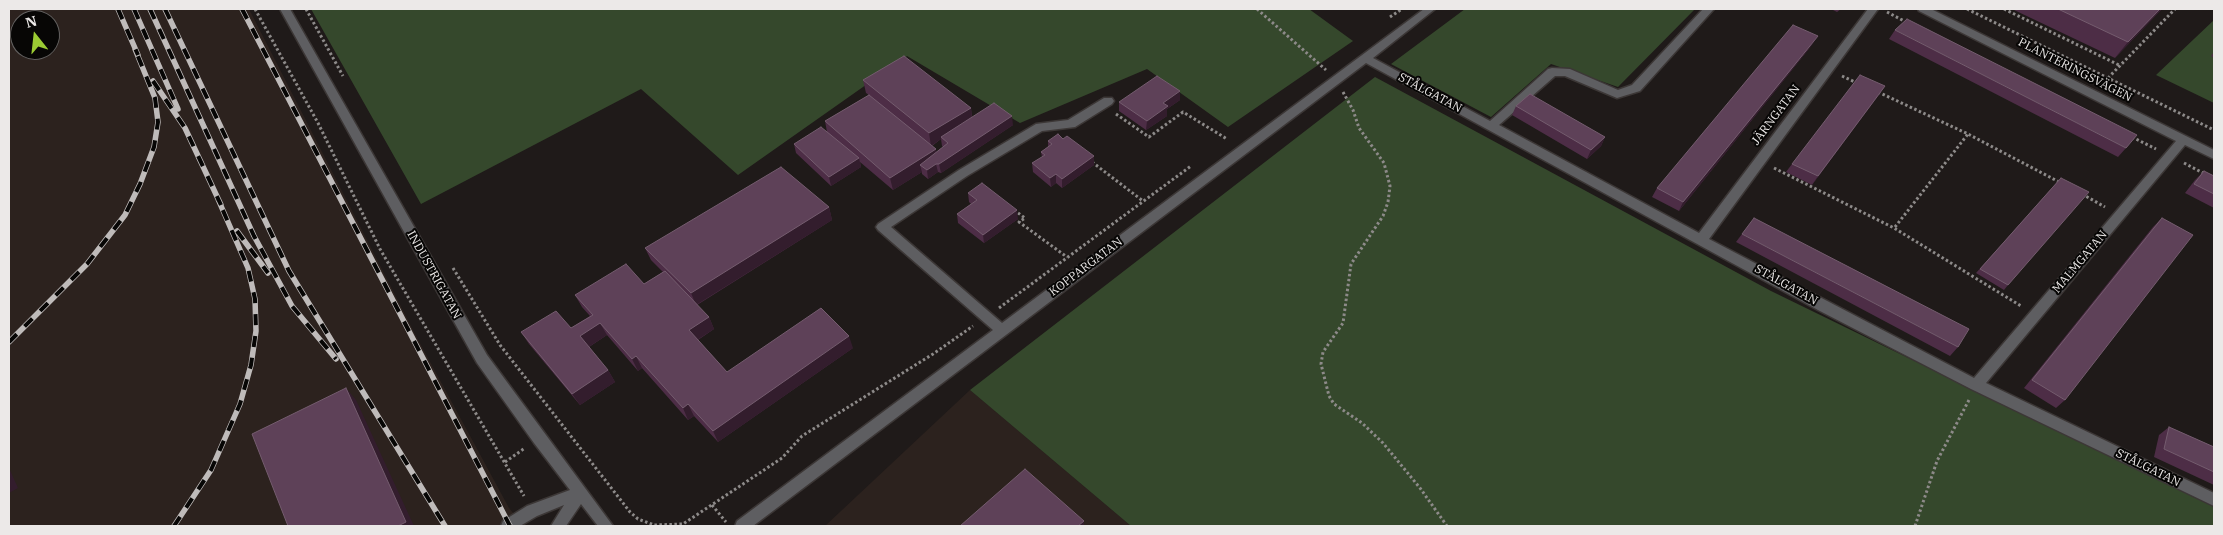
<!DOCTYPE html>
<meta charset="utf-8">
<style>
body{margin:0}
#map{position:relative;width:2223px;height:535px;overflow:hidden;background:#1f1a19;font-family:"IBM Plex Serif",serif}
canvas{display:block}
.frame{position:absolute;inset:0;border:10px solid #ece9e8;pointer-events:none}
.north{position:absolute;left:10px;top:10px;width:50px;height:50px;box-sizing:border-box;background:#070605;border:1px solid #636160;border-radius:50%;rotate:344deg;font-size:14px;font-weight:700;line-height:20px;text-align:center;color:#ece9e8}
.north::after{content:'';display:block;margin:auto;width:18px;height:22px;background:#9bcb33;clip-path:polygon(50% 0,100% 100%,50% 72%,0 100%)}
</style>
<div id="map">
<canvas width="2223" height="535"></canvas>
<div class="frame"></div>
<div class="north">N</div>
</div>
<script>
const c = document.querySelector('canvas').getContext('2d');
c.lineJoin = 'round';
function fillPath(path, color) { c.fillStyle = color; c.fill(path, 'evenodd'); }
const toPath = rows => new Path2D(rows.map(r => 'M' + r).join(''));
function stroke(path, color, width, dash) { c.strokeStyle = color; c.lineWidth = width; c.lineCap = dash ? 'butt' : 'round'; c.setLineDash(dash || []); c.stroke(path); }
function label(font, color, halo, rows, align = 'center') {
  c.font = font + ' "IBM Plex Serif",serif'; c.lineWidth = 4; c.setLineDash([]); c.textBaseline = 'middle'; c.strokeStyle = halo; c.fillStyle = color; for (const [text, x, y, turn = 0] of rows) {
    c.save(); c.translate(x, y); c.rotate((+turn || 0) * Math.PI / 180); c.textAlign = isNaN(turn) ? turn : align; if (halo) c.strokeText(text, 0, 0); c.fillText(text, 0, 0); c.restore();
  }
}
const built = toPath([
 [9,9,249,9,415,334,509,508,524,526,9,526],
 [20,20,50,20,50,50,20,50],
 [970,390,1131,526,825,526]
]);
const green = toPath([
 [311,9,1309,9,1353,41,1228,127,1147,69,1020,123,907,56,738,175,641,89,421,204],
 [1465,9,1695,9,1618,87,1551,64,1491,117,1391,64],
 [2214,20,2214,103,2156,75],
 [1375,77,1771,291,2214,507,2214,526,1131,526,970,390]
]);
const path = toPath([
 [255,9,318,123,380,249,524,496],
 [306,9,343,76],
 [1257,9,1326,70],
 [1967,9,2214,130],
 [2004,9,2121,66],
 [1887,12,1906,22],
 [1390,17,1402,9],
 [1842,76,1857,83],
 [2108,78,2175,9],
 [1343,92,1353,110,1359,128,1384,163,1390,186,1388,202,1383,216,1351,264,1343,323,1323,352,1321,364,1329,396,1334,404,1362,423,1383,443,1420,488,1447,526],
 [1878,92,1968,134,2061,183],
 [1116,114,1149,137,1183,112,1227,139],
 [2132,137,2156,149],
 [1092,162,1143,201],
 [2184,163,2205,174],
 [1774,168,1894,228,2021,306],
 [2082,194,2105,207],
 [1014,210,1025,218,1019,222,1067,257],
 [1895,227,1968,134],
 [453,268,500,345,630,512,638,519,654,525,683,524,782,458,802,436,933,354,973,326],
 [999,308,1191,166],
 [505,462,525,448],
 [712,505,726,522],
 [1915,526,1937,461,1970,398]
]);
const minor = toPath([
 [280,9,290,9,487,355,613,526,598,526,581,504,566,526,551,526,564,505,537,516,520,526,501,526,503,521,527,506,570,490,534,443,477,363,280,9],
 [1424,9,1435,9,1373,58,1490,121,1548,69,1552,68,1570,69,1618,90,1632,85,1703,9,1714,9,1640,91,1617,98,1565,76,1555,76,1499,125,1699,233,1868,9,1878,9,1709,239,1974,378,2176,141,1919,11,1918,9,1931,9,2214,150,2214,159,2185,145,1986,383,2214,493,2214,506,1971,389,1818,310,1366,63,753,526,735,526,737,521,993,330,878,230,876,227,878,224,959,170,1036,124,1068,120,1104,98,1112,98,1114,101,1112,104,1075,127,1042,131,967,176,891,227,1002,323,1424,9]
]);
const rail = toPath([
 [118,9,138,55],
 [134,9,178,109],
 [150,9,254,236,292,306,336,359],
 [165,9,289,271,445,526],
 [242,9,510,526],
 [153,81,185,128,221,205],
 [237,231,268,273],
 [9,342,87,264,125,215,140,184,154,147,158,122,155,98,135,49],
 [174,526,211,470,240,404,251,365,256,331,255,299,248,268,218,199]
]);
const wall = toPath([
 [1831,9,1841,9,1837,12],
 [2012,9,2162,9,2115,58],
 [1895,30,2126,148,2118,157,1889,39],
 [1812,45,1679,211,1652,197,1657,188],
 [2214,52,2214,58,2211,56],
 [863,80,971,108,972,117,1013,125,941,173,938,172,928,179,922,174,922,172,893,190,860,162,861,167,831,186,796,153,794,144,827,132,825,121,869,95,866,93],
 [941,139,942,146,943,147,936,152,936,149,932,146],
 [1885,86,1812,185,1786,172,1792,164],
 [1180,100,1167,109,1167,116,1146,130,1119,111,1119,102],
 [1516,106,1605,137,1601,146,1587,159,1512,115],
 [1048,141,1094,165,1062,188,1056,183,1051,187,1033,172,1032,163,1042,157,1041,152,1048,147],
 [2204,171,2214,176,2214,208,2185,193,2195,180],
 [2061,178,2008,285,2004,290,1976,273],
 [968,193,1018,219,984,243,958,223,957,214,971,204,969,202],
 [829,207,832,220,697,305,709,317,714,329,698,340,727,372,853,348,718,442,694,416,688,420,642,368,638,371,607,335,589,347,608,370,615,382,580,405,529,344,521,332,571,328,590,316,582,307,575,295,644,284,663,272,651,260,645,248],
 [2162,218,2065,400,2056,408,2024,388,2153,227],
 [1742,234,1958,347,1950,356,1736,242],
 [2169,427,2214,447,2214,485,2154,457,2159,435]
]);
const shadedWall = toPath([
 [2160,9,2162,9,2115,58,2128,42],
 [1818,36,1812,45,1679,211,1683,202],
 [1885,86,1879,95,1812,185,1818,176],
 [1180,91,1180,100,1167,109,1167,116,1146,130,1147,121,1163,103],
 [971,108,972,120,941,137,941,139,931,146,929,133],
 [1012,116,1013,125,941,173,939,164],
 [1605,137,1601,146,1587,159,1591,150],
 [936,149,938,162,920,165,922,172,893,190,890,178],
 [1094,156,1094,165,1062,188,1062,179],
 [859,158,861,167,831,186,829,177],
 [936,164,938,172,928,179,927,170],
 [1056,174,1056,183,1051,187,1050,178],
 [829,207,832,220,696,305,691,293],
 [1017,210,1018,219,984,243,983,235],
 [709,317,714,329,694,342,689,330],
 [600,323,607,335,587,348,580,336],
 [849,336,853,348,718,442,713,431],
 [636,356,642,368,638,371,632,359],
 [608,370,615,382,580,405,572,394],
 [346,388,356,400,414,526,398,526],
 [688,404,694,416,688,420,683,408],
 [9,468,18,488,9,493],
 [1084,521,1084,526,1078,526]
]);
const building = toPath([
 [2058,9,2160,9,2128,42,2058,9],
 [1907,19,2137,135,2126,148,1895,30,1907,19],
 [1793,25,1818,36,1683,202,1657,188,1793,25],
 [904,56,971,108,929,133,863,80,904,56],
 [1860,75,1885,86,1818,176,1792,164,1860,75],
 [1157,76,1180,91,1163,103,1168,106,1147,121,1119,102,1157,76],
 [1530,94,1605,137,1591,150,1516,106,1530,94],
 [869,95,936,149,890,178,825,121,869,95],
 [994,103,1012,116,939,164,936,164,927,170,920,165,948,143,941,137,994,103],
 [821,127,859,158,829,177,794,144,821,127],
 [1058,134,1063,139,1067,136,1094,156,1062,179,1056,174,1050,178,1032,163,1045,155,1041,152,1052,144,1048,141,1058,134],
 [781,167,829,207,691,293,645,248,781,167],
 [2204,171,2214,176,2214,194,2194,184,2204,171],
 [2061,178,2089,192,2008,285,1980,269,2061,178],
 [982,183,1017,210,983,235,957,214,977,200,968,193,982,183],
 [1754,218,1969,329,1958,347,1742,234,1754,218],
 [2162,218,2193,235,2065,400,2032,380,2162,218],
 [626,264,644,284,665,271,709,317,689,330,727,372,821,308,849,336,713,431,688,404,683,408,636,356,632,359,600,323,580,336,608,370,572,394,521,332,556,311,571,328,593,315,575,295,626,264],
 [346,388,406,522,398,526,288,526,252,434,346,388],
 [2169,427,2214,447,2214,472,2164,449,2169,427],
 [1025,469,1084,521,1078,526,960,526,1025,469]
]);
const streetNames = [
 ["PLANTERINGSVÄGEN",2075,70,27],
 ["STÅLGATAN",1430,93,28],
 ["JÄRNGATAN",1776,115,-53],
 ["MALMGATAN",2080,262,-50],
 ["KOPPARGATAN",1086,267,-37],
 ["INDUSTRIGATAN",434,275,61],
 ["STÅLGATAN",1786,285,29],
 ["STÅLGATAN",2148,468,26]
];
fillPath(built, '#2c221e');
fillPath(green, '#35482c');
stroke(minor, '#3c3736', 3);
stroke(path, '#8d8a89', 3, [2.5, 2.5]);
fillPath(minor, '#5e5e61');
stroke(rail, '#bfbbba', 5.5);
stroke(rail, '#070605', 4, [11]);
fillPath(wall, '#4d2d46');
fillPath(shadedWall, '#331d2d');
fillPath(building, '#5e4158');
stroke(building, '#745c6e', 1);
label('12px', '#ece9e8', '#070605', streetNames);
</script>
